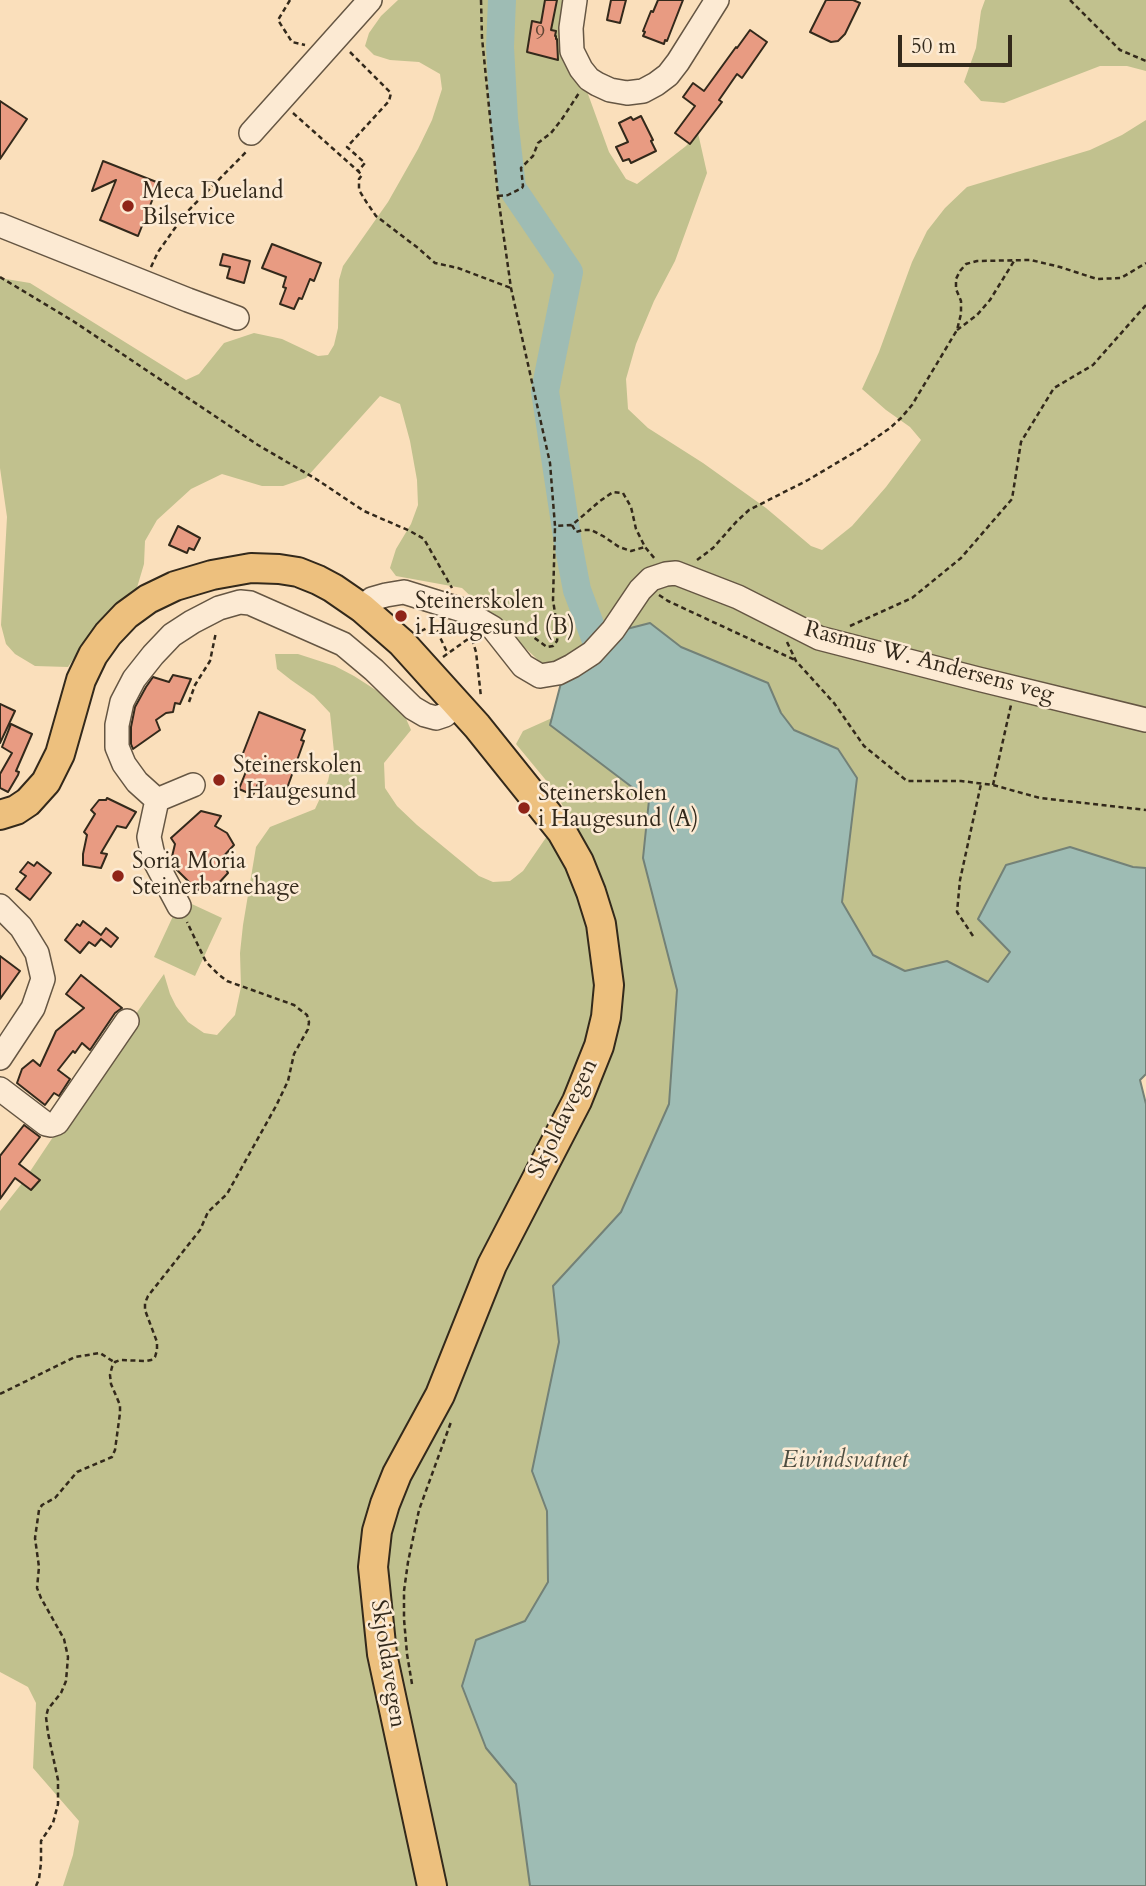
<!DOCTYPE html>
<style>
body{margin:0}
#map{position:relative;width:1146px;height:1886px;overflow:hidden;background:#fadfbb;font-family:Cardo,serif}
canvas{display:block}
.scale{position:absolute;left:898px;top:35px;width:114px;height:32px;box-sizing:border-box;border:4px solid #33291b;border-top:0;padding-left:9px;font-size:21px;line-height:24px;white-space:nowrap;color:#33291b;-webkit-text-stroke:5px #fcead3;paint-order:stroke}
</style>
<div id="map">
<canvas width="1146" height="1886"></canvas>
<div class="scale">50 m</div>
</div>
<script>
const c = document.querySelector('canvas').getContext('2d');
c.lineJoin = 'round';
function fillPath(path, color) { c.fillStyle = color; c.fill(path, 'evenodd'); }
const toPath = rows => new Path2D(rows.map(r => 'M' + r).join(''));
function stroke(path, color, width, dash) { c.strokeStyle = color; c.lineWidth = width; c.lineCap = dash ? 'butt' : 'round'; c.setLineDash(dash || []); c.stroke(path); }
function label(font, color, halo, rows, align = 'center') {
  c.font = font + ' Cardo,serif'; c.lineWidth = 5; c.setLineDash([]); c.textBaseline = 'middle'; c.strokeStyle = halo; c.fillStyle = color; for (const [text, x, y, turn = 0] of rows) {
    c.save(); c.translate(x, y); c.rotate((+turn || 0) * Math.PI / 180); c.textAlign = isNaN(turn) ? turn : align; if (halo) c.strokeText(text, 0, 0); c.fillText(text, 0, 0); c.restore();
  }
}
const green = toPath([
 [398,0,567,0,584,83,609,152,626,179,637,184,686,146,698,133,707,173,675,261,654,301,636,344,626,379,628,409,648,428,703,463,766,508,811,546,822,550,852,526,886,487,921,440,910,427,886,410,862,389,879,352,912,262,927,231,945,208,967,187,1090,150,1122,135,1146,120,1146,868,1133,867,1011,952,987,983,947,961,905,971,873,955,842,902,857,778,839,749,794,730,781,713,768,683,681,647,650,623,557,678,462,588,396,576,390,568,396,549,411,524,418,505,417,480,410,441,400,404,380,396,306,478,283,486,262,486,222,474,191,489,157,520,145,541,144,564,136,591,113,609,86,640,68,667,35,666,15,654,6,644,1,625,7,517,0,468,0,278,30,283,186,380,199,374,224,343,254,333,282,339,318,356,328,355,334,345,338,328,339,280,343,266,388,202,418,149,432,120,442,89,440,74,419,62,390,60,374,55,365,46,369,33,381,16],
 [985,0,1146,0,1146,71,1127,66,1100,66,1004,103,981,101,964,82,976,48,981,11],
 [275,654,298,654,335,666,354,676,382,694,404,714,411,730,384,763,385,788,397,806,417,825,479,876,493,882,510,881,523,871,565,810,554,790,516,744,523,731,552,718,550,725,649,800,643,858,677,990,669,1104,621,1212,553,1286,559,1342,532,1471,547,1510,548,1582,525,1621,476,1640,486,1748,516,1784,530,1886,63,1886,73,1855,79,1821,33,1768,36,1703,28,1687,0,1672,0,1211,23,1182,57,1131,73,1103,164,974,170,994,176,1006,188,1022,204,1033,217,1035,235,1015,241,987,240,953,243,925,256,847,270,827,315,809,328,781,334,752,330,713,314,696,291,680,277,669],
 [181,899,222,918,195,976,154,957]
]);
const water = toPath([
 [650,623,681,647,768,683,781,713,794,730,838,749,857,778,842,902,873,955,905,971,947,961,988,982,1010,952,978,919,1006,865,1070,847,1133,867,1146,868,1146,1074,1140,1080,1146,1104,1146,1886,530,1886,516,1784,486,1748,462,1686,476,1640,525,1621,548,1582,547,1511,532,1471,559,1342,553,1286,621,1212,669,1104,677,990,643,858,649,800,550,725,561,683,615,632,650,623]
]);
const river = toPath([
 [502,0,500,47,504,119,512,188,569,272,545,391,568,543,577,590,597,643]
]);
const building = toPath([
 [545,0,557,0,551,30,556,31,555,36,556,36,556,39,557,39,558,60,527,52,532,21,541,23,545,0],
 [611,0,626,0,620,23,607,20,611,0],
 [658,0,683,0,667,41,665,40,664,44,643,36,645,32,643,31,651,11,653,12,658,0],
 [826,0,853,0,860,3,845,34,838,41,831,42,810,32,826,0],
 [750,30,767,42,742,78,737,74,719,100,722,102,690,144,675,133,695,106,683,97,693,83,704,91,736,47,737,48,750,30],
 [0,101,27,119,0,159,0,101],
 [641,116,653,140,651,141,656,151,631,163,629,159,623,161,616,147,628,142,619,123,631,117,633,120,641,116],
 [103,161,159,183,138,236,100,220,116,180,92,191,103,161],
 [272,244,321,263,314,281,310,279,302,299,299,298,294,309,280,304,286,288,283,287,286,277,262,268,272,244],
 [223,254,250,261,244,283,227,278,230,267,220,265,223,254],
 [178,526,200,538,194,550,189,548,187,553,169,545,178,526],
 [173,675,191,679,180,704,175,703,173,712,166,713,156,720,160,730,133,749,131,744,131,727,135,707,146,687,153,677,169,682,173,675],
 [0,704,15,711,0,743,0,704],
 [259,712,305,730,301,740,304,741,285,794,258,784,253,795,239,789,249,764,240,761,259,712],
 [11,724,32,734,16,771,19,772,18,775,8,792,0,788,0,774,12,753,2,747,11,724],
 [107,798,136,812,126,828,117,826,101,853,107,854,101,868,83,865,83,854,87,835,84,832,95,814,91,810,99,800,106,800,107,798],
 [201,811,221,816,215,826,227,833,234,845,221,859,228,873,217,885,197,890,175,868,171,861,175,844,171,838,201,811],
 [28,862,34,866,37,862,51,873,30,900,16,889,26,876,20,872,28,862],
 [83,921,101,935,106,928,118,938,111,947,101,939,95,946,89,942,80,953,65,940,77,924,80,926,83,921],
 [0,956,20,971,0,999,0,956],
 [81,975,122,1008,115,1013,90,1050,82,1043,75,1053,73,1051,58,1070,70,1079,59,1096,54,1093,45,1105,17,1083,22,1069,33,1060,40,1066,56,1031,84,1008,66,994,81,975],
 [24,1125,40,1137,19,1164,40,1180,31,1190,15,1178,0,1199,0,1156,24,1125]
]);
const path = toPath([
 [290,0,278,20,292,42,305,45],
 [481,0,482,38,498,196,511,288,550,463,555,526,572,525,600,501,613,492,623,493,631,507,636,529,645,547,655,559],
 [1070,0,1120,50,1146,61],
 [350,52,391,93,389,101,347,147,365,163,358,171,362,175,359,179,359,190,367,203,376,216,418,248,435,263,458,268,511,288],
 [293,113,358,171],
 [498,196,508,195,522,188,523,186,521,168,533,156,538,143,551,133,562,119,579,93],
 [151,267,158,252,185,214,247,151],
 [0,277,73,321,258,445,316,479,364,511,410,531,424,539,452,588],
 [957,330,977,315,990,300,1014,261],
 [572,525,576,532,583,530,591,530,603,536,619,547,631,551,645,547],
 [697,560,713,548,737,521,749,510,808,480,860,449,890,428,901,418,912,405,957,330,961,314,961,301,956,289,956,279,960,271,966,264,977,261,1031,260,1060,267,1097,279,1121,278,1146,263],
 [659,595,668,601,795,660],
 [514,623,547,647,553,646,557,641,558,633,553,600,555,527],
 [850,626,912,598,961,558,1012,499,1021,442,1054,388,1093,365,1146,305],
 [421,631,427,628,437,631,448,654],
 [472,639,476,652,481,697],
 [787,642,796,661,834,703,864,746,907,781,961,781,993,785,1040,798,1146,810],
 [443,657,468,639,472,639],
 [189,702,195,685,210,661,216,632],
 [993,785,1011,705],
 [973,936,957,912,960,880,981,784],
 [0,1394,75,1357,100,1353,114,1362],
 [412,1684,407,1654,404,1619,404,1591,408,1562,419,1510,451,1422],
 [36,1886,39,1879,41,1863,41,1841,53,1823,58,1804,58,1780,48,1733,46,1717,48,1709,61,1693,66,1681,68,1657,64,1639,41,1598,37,1588,39,1567,35,1538,39,1510,42,1505,55,1498,77,1472,112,1457,115,1450,120,1413,120,1405,111,1384,110,1375,112,1367,115,1362,120,1360,146,1361,151,1360,155,1357,157,1350,157,1342,145,1310,145,1303,148,1296,200,1230,208,1212,227,1194,276,1106,288,1081,294,1054,308,1029,309,1022,307,1015,294,1005,227,981,218,974,206,962,187,922]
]);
const minor = toPath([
 [575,0,571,28,572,51,581,69,589,79,597,84,610,90,627,93,643,91,656,84,668,75,678,62,717,0],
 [251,133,370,0],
 [0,225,188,300,237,318],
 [362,608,372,599,386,595,404,592,462,610,493,628,523,666,540,676,558,673,572,666,592,653,613,630,640,590,651,579,666,574,676,573,738,597,819,638,978,679,1146,720],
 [157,800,137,782,124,764,117,747,117,725,122,702,134,679,153,655,172,635,192,622,219,608,240,602,250,603,343,644,374,670,413,708,425,715,436,718,445,715,457,704],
 [157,800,149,837,152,851,156,863,179,906],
 [157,800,193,785],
 [0,906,21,927,37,953,43,979,33,1008,0,1058],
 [0,1089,46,1124,51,1125,57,1123,127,1021]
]);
const major = toPath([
 [0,815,16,810,28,802,46,782,60,754,81,680,93,655,108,634,126,615,148,599,175,586,212,575,251,568,279,569,298,572,318,580,333,588,362,608,402,643,477,726,562,832,579,862,591,892,601,924,609,985,606,1017,599,1046,577,1101,492,1265,440,1395,397,1474,385,1504,377,1531,373,1567,382,1654,432,1886]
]);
const markers = [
 [128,206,7,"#8f2418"],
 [401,616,7,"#8f2418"],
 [219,780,7,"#8f2418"],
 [524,808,7,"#8f2418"],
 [118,876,7,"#8f2418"]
];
const numberNames = [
 ["9",540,35]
];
const poiNames = [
 ["Meca Dueland",142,193],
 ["Bilservice",142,219],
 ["Steinerskolen",415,603],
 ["i Haugesund (B)",415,629],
 ["Steinerskolen",233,767],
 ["i Haugesund",233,793],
 ["Steinerskolen",538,795],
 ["i Haugesund (A)",538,821],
 ["Soria Moria",132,863],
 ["Steinerbarnehage",132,889]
];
const streetNames = [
 ["Rasmus W. Andersens veg",929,663,15],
 ["Skjoldavegen",564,1119,-64],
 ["Skjoldavegen",387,1664,81]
];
const waterNames = [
 ["Eivindsvatnet",845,1461]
];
fillPath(green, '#c1c18e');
fillPath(water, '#9ebcb4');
stroke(water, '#738177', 2);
stroke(river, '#9ebcb4', 28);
fillPath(building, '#e89b82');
stroke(building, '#33291b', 2);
stroke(minor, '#655643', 26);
stroke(major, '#33291b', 32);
stroke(path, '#33291b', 2.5, [5, 3.5]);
stroke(minor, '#fcead3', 23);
stroke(major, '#edc07e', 28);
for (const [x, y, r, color] of markers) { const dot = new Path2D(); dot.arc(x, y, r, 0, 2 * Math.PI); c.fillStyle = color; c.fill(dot); stroke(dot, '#fcead3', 2.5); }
label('19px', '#604635', null, numberNames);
label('23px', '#33291b', '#fcead3', poiNames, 'left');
label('23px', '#33291b', '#fcead3', streetNames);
label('italic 24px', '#4e4e41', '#fcead3', waterNames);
</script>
